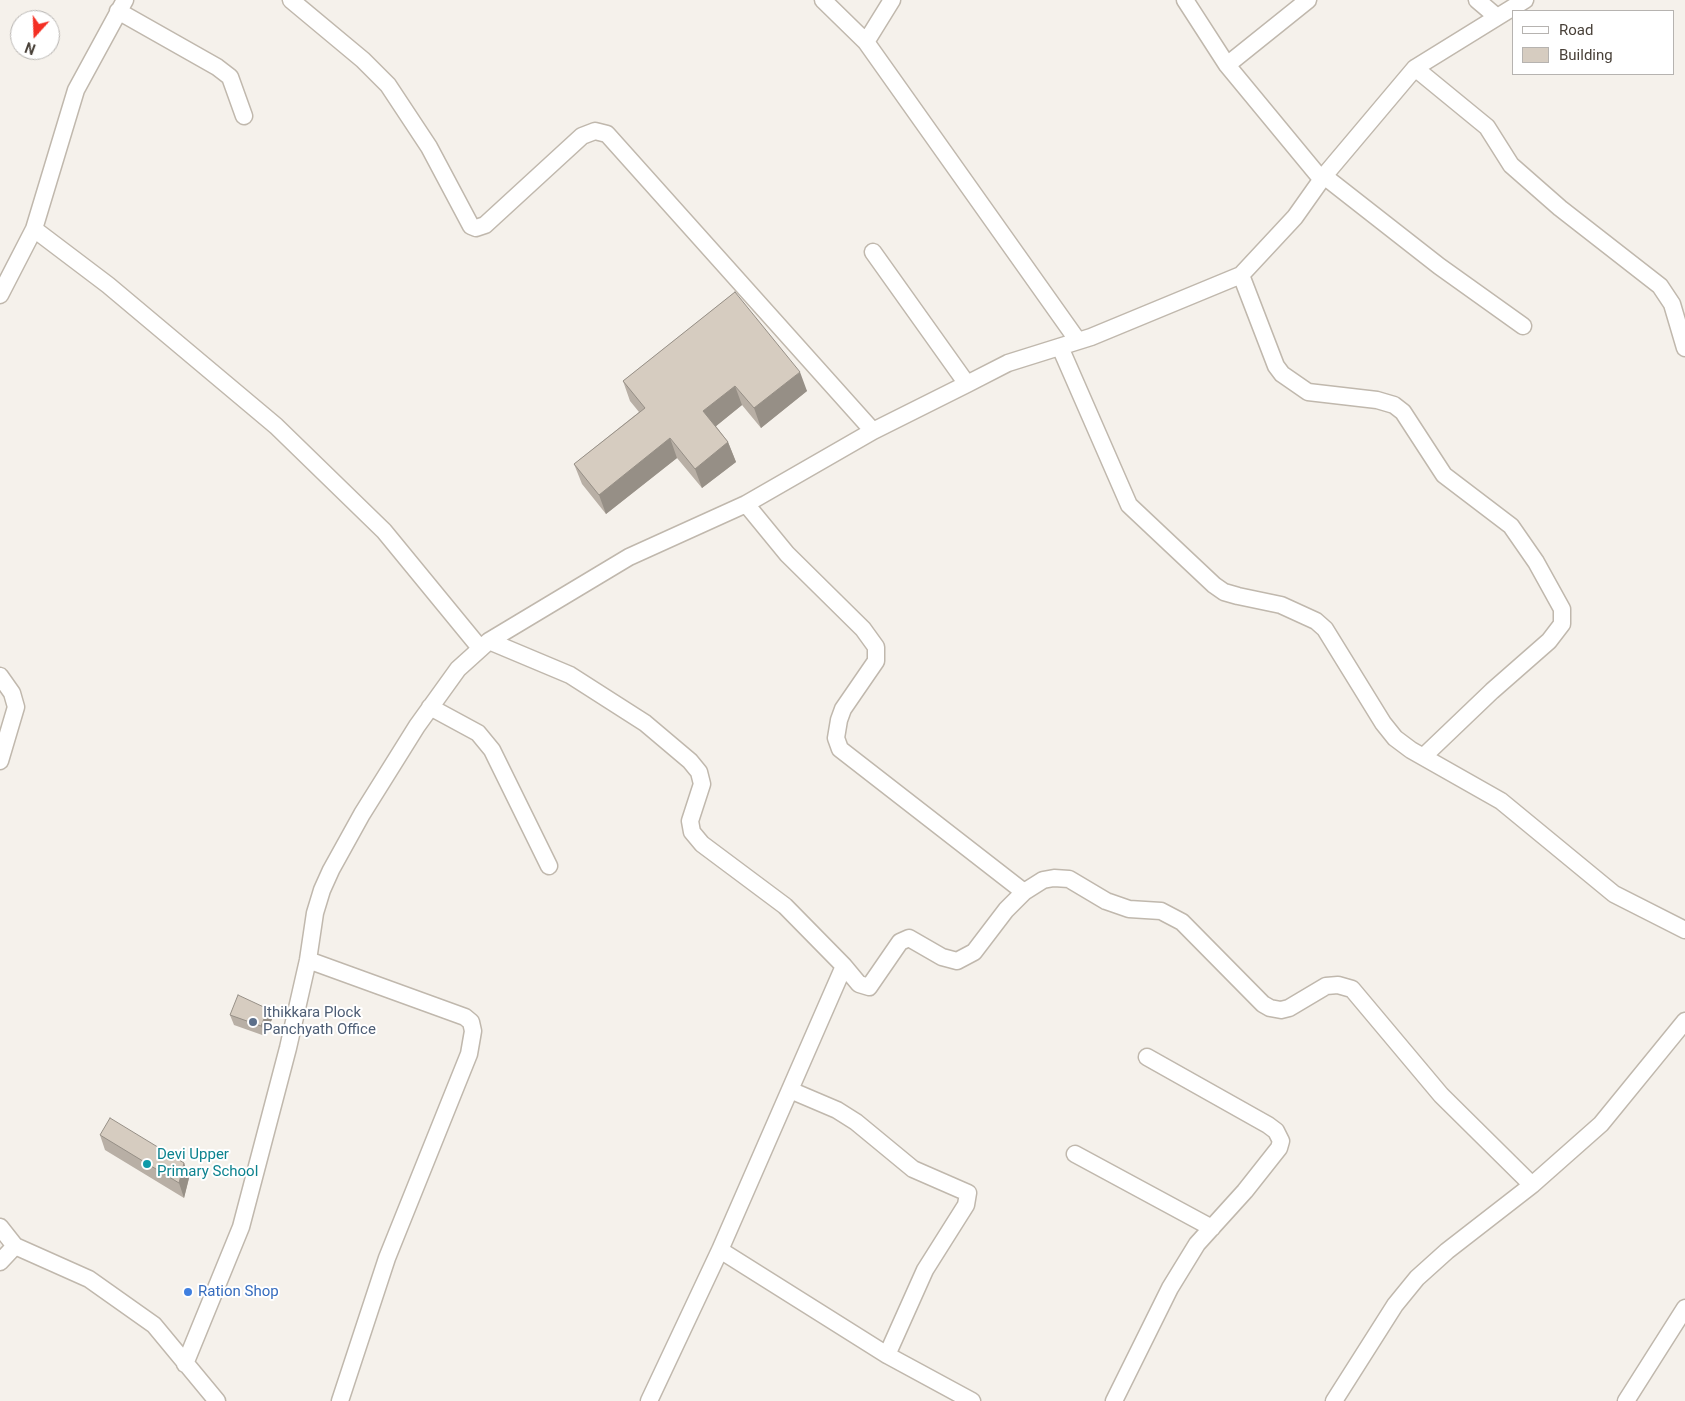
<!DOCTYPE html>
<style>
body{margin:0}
#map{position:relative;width:1685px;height:1401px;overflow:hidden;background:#f5f1eb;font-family:Roboto,sans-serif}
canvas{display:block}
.legend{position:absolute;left:1512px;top:10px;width:162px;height:65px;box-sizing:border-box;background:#fff;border:1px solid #b6b3b0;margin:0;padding:6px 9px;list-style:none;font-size:15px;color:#494139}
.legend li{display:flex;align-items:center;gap:10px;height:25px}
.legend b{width:25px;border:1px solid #b6b3b0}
.north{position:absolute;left:10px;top:10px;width:50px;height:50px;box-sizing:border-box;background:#fff;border:1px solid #b6b3b0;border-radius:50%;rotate:200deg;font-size:14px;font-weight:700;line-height:20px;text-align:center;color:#494139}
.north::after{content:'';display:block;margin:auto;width:18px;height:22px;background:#f42f23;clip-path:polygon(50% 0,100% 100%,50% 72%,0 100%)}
</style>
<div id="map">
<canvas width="1685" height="1401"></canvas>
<ul class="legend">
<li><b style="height:6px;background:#fff"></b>Road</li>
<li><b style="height:14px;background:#d6ccc0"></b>Building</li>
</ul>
<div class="north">N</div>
</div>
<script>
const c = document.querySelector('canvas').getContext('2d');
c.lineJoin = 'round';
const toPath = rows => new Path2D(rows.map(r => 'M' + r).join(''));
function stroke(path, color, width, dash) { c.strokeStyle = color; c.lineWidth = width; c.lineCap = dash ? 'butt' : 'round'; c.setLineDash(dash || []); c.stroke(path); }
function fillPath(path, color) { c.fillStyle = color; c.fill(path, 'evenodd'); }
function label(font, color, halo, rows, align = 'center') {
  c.font = font + ' Roboto,sans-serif'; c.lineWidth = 4; c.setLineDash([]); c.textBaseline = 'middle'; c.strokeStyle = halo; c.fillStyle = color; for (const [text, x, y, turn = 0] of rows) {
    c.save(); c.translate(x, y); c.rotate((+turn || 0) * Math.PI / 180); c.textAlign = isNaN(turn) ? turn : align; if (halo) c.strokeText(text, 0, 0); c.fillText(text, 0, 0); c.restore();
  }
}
const minor = toPath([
 [291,0,363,60,388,85,429,147,471,226,476,228,485,225,582,136,595,131,607,134,873,431],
 [823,0,866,42,1078,341],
 [1185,0,1227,65,1322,180],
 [1477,0,1497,17],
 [118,11,217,67,230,77,244,116],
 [866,42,892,0],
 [1227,65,1308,0],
 [1415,68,1487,127,1511,165,1560,208,1660,286,1672,304,1685,348],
 [1324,176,1439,266,1523,326],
 [34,229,108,285,276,426,384,531,480,648],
 [873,252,967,384],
 [1241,275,1276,366,1282,374,1308,392,1377,400,1394,405,1403,412,1444,475,1511,526,1536,562,1562,609,1562,624,1549,641,1492,691,1424,756],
 [0,295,34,229,76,90,125,0],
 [1060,347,1129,505,1214,585,1224,592,1238,596,1281,605,1316,621,1325,629,1383,723,1395,738,1411,750,1501,801,1614,894,1685,930],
 [746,504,787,554,863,629,876,647,876,661,843,709,839,720,836,738,840,749,1024,892],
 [489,641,570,675,645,723,690,761,699,772,702,784,690,821,692,832,702,844,785,906,844,966,720,1250,649,1401],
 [0,676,12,693,16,707,0,761],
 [430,707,478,733,492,750,549,866],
 [308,960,465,1017,471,1022,473,1031,469,1054,387,1258,340,1401],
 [844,966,859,984,869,987,900,942,909,938,942,957,957,961,974,952,1006,910,1024,892,1043,880,1054,878,1069,879,1106,901,1129,909,1161,911,1182,922,1263,1004,1270,1008,1281,1010,1289,1008,1326,986,1338,985,1352,989,1441,1095,1532,1185],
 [790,1090,837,1110,856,1122,913,1169,968,1193,966,1205,925,1270,887,1355],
 [1075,1154,1212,1228],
 [0,1227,15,1246,89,1279,154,1325,217,1401],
 [720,1250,887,1355,972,1401],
 [0,1262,15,1246],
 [185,1364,241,1227,288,1048,308,960,315,913,322,890,331,870,362,814,417,726,458,669,489,641,629,557,746,504,873,431,967,384,1008,363,1091,337,1241,275,1295,217,1324,176,1415,68,1525,0],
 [1114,1401,1170,1288,1197,1244,1245,1191,1279,1148,1281,1141,1276,1131,1268,1125,1147,1057],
 [1334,1401,1395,1305,1417,1278,1447,1251,1532,1185,1601,1124,1685,1021],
 [1626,1401,1685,1308]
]);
const wall = toPath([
 [735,292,807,391,761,428,742,405,716,426,728,442,736,462,702,488,677,458,606,514,582,484,574,464,639,412,630,401,623,381],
 [230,1015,272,1019,265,1036,234,1025],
 [100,1135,184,1163,189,1178,184,1198,105,1150]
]);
const shadedWall = toPath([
 [800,372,807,391,761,428,754,408],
 [735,386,742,405,710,431,703,411],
 [670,438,677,458,606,514,599,495],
 [728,442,736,462,702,488,695,469],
 [268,1009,272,1019,265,1036,261,1026],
 [184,1163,189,1178,184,1198,179,1183]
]);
const building = toPath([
 [735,292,800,372,754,408,735,386,703,411,728,442,695,469,670,438,599,495,574,464,645,408,623,381,735,292],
 [238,995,268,1009,261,1026,230,1015,238,995],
 [110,1118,184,1163,179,1183,100,1135,110,1118]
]);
const markers = [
 [253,1022,5,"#5c6f8a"],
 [147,1164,5,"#0f9aa8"],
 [188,1292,5,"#3f7fe0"]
];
const serviceNames = [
 ["Ithikkara Plock",263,1013],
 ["Panchyath Office",263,1030]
];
const cultureNames = [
 ["Devi Upper",157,1155],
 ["Primary School",157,1172]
];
const shopNames = [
 ["Ration Shop",198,1292]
];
stroke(minor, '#c0b8ad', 19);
stroke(minor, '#fff', 16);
fillPath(wall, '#b8afa5');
fillPath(shadedWall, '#968f86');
fillPath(building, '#d6ccc0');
stroke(building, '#968f86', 1);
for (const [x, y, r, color] of markers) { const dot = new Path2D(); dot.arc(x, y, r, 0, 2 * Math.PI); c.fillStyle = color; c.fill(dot); stroke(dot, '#fff', 2); }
label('15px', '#4e5e75', '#fff', serviceNames, 'left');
label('15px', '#0d838f', '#fff', cultureNames, 'left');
label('15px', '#366cbe', '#fff', shopNames, 'left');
</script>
